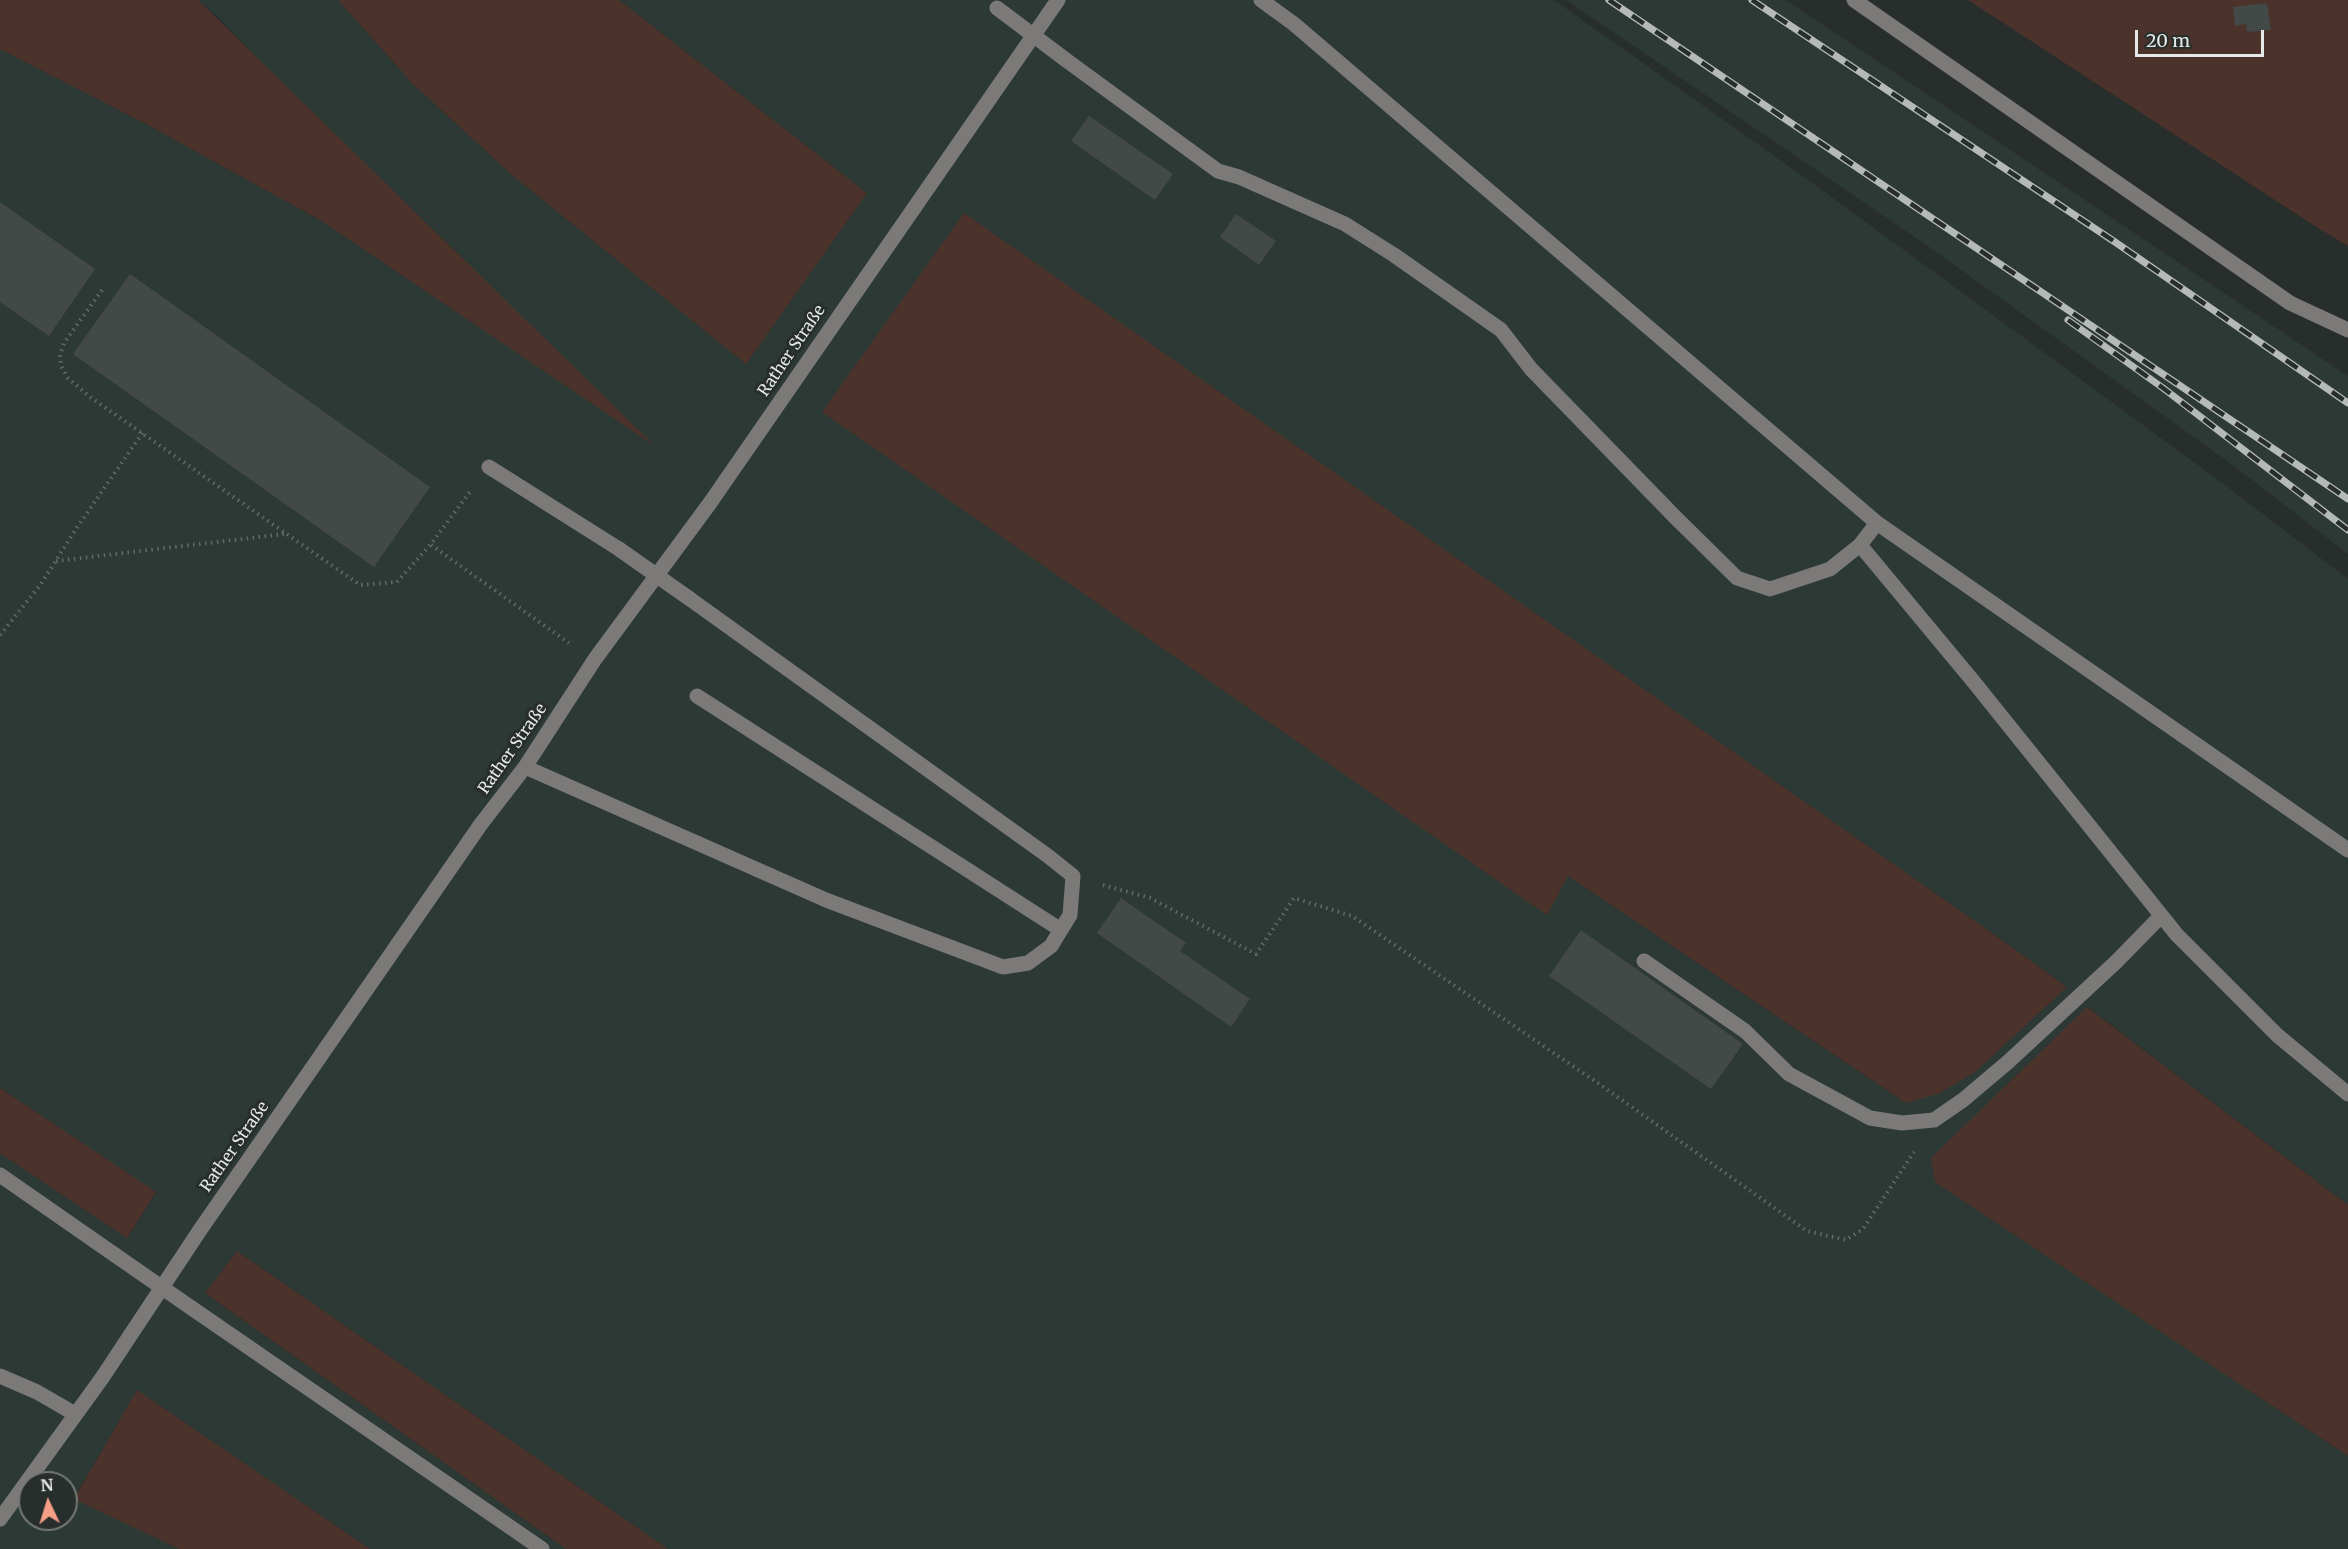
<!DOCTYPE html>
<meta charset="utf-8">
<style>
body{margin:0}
#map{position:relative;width:2348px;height:1549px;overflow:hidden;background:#282e2c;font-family:Merriweather,serif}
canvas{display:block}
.north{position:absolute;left:18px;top:1471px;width:60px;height:60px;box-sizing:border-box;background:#282e2c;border:2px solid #747977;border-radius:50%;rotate:356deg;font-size:16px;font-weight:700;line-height:24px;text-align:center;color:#e5e9e7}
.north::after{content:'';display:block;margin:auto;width:21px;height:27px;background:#f49e87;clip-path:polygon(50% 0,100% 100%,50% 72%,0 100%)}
.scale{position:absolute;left:2135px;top:30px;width:129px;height:27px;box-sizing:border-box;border:3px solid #e5e9e7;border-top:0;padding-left:8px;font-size:18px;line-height:21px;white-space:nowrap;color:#e5e9e7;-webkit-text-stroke:4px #282e2c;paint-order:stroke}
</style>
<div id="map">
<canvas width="2348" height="1549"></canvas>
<div class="north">N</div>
<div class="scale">20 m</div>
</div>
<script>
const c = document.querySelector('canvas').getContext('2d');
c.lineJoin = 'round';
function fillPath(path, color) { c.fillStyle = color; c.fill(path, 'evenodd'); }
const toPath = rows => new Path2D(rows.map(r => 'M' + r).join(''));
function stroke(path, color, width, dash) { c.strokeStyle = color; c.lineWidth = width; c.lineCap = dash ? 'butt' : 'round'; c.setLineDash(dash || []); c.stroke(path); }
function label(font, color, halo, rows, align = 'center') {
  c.font = font + ' Merriweather,serif'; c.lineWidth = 6; c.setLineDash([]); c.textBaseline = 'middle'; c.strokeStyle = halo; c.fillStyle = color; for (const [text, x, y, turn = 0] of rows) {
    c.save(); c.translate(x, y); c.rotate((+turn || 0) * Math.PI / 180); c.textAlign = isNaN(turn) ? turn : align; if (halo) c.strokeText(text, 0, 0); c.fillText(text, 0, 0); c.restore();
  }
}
const built = toPath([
 [198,0,338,0,413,84,513,176,746,363,867,193,619,0,1554,0,1807,179,2221,482,2348,579,2348,1205,2088,1007,1931,1159,1936,1182,2348,1456,2348,1549,668,1549,237,1251,206,1294,566,1549,370,1549,137,1391,74,1498,179,1549,0,1549,0,1153,127,1238,156,1193,0,1088,0,49,146,124,320,220,567,385,219,18],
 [963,214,1992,933,2067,987,2047,1005,1906,1103,1568,876],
 [30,1483,66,1483,66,1519,30,1519],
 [1566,0,1786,0,2348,376,2348,554,2234,466,1925,244]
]);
const green = toPath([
 [0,0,198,0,655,446,320,220,146,124,0,49],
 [338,0,619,0,867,193,746,364,513,176,413,84],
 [1968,0,2348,0,2348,246,2318,228],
 [964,213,1992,933,2067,987,1975,1072,1938,1094,1906,1103,1568,876,1547,915,822,412],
 [2087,1007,2348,1205,2348,1456,1935,1182,1931,1158],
 [0,1088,156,1192,127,1238,0,1153],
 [237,1251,668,1549,566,1549,205,1293],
 [137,1390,370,1549,179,1549,74,1499]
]);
const building = toPath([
 [2267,3,2271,30,2247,32,2246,24,2235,26,2233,7],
 [1089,116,1173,174,1155,200,1071,141],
 [0,202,95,269,49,336,0,302],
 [1236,214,1276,241,1259,265,1220,237],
 [130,274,430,487,374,567,73,354],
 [1121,898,1186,943,1180,951,1250,999,1231,1027,1097,933],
 [1581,930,1743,1044,1711,1089,1549,976]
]);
const path = toPath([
 [102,290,64,343,60,355,61,366,68,378,90,397,360,585,397,582,431,544,472,489],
 [431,545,569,643],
 [56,561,284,534],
 [0,635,41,584,76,529,143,432],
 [1103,885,1150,898,1256,954,1294,898,1352,916,1595,1081,1807,1231,1846,1240,1863,1229,1914,1152]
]);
const minor = toPath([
 [1261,0,1294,24,1877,523,2348,850],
 [1854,0,2290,303,2348,330],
 [1066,60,1218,171,1239,177,1345,224,1394,255,1501,330,1531,369,1676,518,1737,578,1770,589,1830,569,1860,545],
 [489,467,619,549],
 [1877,523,1860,545,1973,681,2177,935,2277,1035,2348,1094],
 [697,696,1061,930],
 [525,767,826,900,1003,967,1028,963,1051,946,1070,915,1073,876,1048,856,690,599],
 [1644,961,1745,1031,1789,1074,1870,1118,1902,1123,1934,1120,1963,1100,2008,1062,2116,962,2161,916],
 [0,1175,115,1255],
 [193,1309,542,1549],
 [0,1376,37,1392,75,1414],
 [0,1519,102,1378,200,1230,481,824,525,767,595,659,710,503,1058,0]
]);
const rail = toPath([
 [1609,0,2348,499],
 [1752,0,2115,242,2348,403],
 [2068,320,2163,388,2348,530]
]);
const minorBridge = toPath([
 [997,8,1066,60],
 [619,549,690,599],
 [115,1255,193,1309]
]);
const streetNames = [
 ["Rather Straße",792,351,-56],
 ["Rather Straße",513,749,-55],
 ["Rather Straße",235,1147,-55]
];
fillPath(built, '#2c3935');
fillPath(green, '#4b322b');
fillPath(building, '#434947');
stroke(path, '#646a68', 4, [1.5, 4.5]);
stroke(minor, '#7c7979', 15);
stroke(rail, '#b5bab8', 7);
stroke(rail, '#282e2c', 4.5, [14]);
stroke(minorBridge, '#7c7979', 15);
label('16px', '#e5e9e7', '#282e2c', streetNames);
</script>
